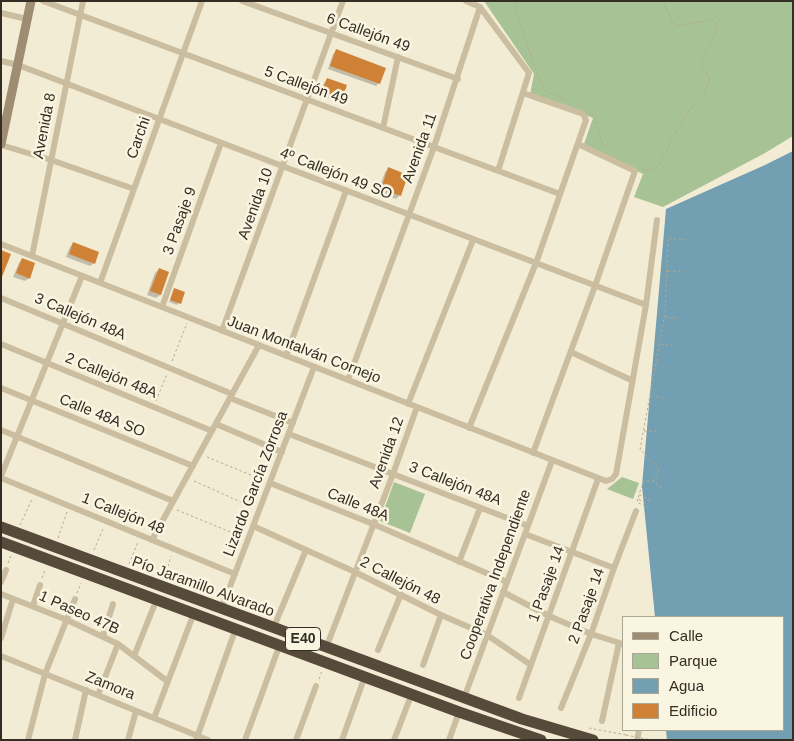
<!DOCTYPE html>
<meta charset="utf-8">
<style>
body{margin:0}
#map{position:relative;width:794px;height:741px;overflow:hidden;background:#f2ecd5;font-family:Arial,sans-serif}
canvas{display:block}
.frame{position:absolute;inset:0;border:2px solid #342d24;pointer-events:none}
.legend{position:absolute;left:622px;top:616px;width:162px;height:115px;box-sizing:border-box;background:#faf5e1;border:1px solid #aba595;margin:0;padding:6px 9px;list-style:none;font-size:15px;color:#342d24}
.legend li{display:flex;align-items:center;gap:10px;height:25px}
.legend b{width:25px;border:1px solid #aba595}
</style>
<div id="map">
<canvas width="794" height="741"></canvas>
<div class="frame"></div>
<ul class="legend">
<li><b style="height:6px;background:#9e8d72"></b>Calle</li>
<li><b style="height:14px;background:#a7c294"></b>Parque</li>
<li><b style="height:14px;background:#729fb1"></b>Agua</li>
<li><b style="height:14px;background:#cf8136"></b>Edificio</li>
</ul>
</div>
<script>
const c = document.querySelector('canvas').getContext('2d');
c.lineJoin = 'round';
function fillPath(path, color) { c.fillStyle = color; c.fill(path, 'evenodd'); }
const toPath = rows => new Path2D(rows.map(r => 'M' + r).join(''));
function stroke(path, color, width, dash) { c.strokeStyle = color; c.lineWidth = width; c.lineCap = dash ? 'butt' : 'round'; c.setLineDash(dash || []); c.stroke(path); }
function label(font, color, halo, rows, align = 'center') {
  c.font = font + ' Arial,sans-serif'; c.lineWidth = 5; c.setLineDash([]); c.textBaseline = 'middle'; c.strokeStyle = halo; c.fillStyle = color; for (const [text, x, y, turn = 0] of rows) {
    c.save(); c.translate(x, y); c.rotate((+turn || 0) * Math.PI / 180); c.textAlign = isNaN(turn) ? turn : align; if (halo) c.strokeText(text, 0, 0); c.fillText(text, 0, 0); c.restore();
  }
}
const green = toPath([
 [484,1,793,1,793,136,765,153,663,207,634,197,643,174,584,144,593,118,530,95,534,74],
 [622,477,639,483,633,499,607,489],
 [394,482,425,494,410,533,380,521]
]);
const water = toPath([
 [793,151,793,740,667,740,666,730,783,730,783,617,655,617,642,486,666,209,765,165]
]);
const shadow = toPath([
 [336,51,379,83,376,86,328,69,333,54],
 [327,79,341,98,337,102,319,95,324,83],
 [389,169,400,195,396,199,378,192,385,172],
 [73,243,94,263,90,266,66,257,70,247],
 [22,259,29,278,25,281,13,277,19,263],
 [159,269,168,272,160,295,156,298,147,295,155,273],
 [175,289,179,303,177,305,169,302]
]);
const building = toPath([
 [336,49,386,68,380,84,330,66],
 [327,78,347,85,342,99,322,91],
 [388,167,408,175,401,196,381,189],
 [73,242,99,252,95,264,69,254],
 [1,250,11,254,2,277,1,277],
 [22,258,35,263,30,279,16,273],
 [159,268,169,272,161,295,150,291],
 [174,288,185,292,181,304,170,300]
]);
const path = toPath([
 [514,1,529,51,542,85,548,92,565,100],
 [589,109,595,118,602,143,613,152],
 [642,169,646,171,652,170,659,165,674,135,689,111,704,93,710,80,701,63,713,40,717,26,715,21,711,20,680,26,673,23,662,1],
 [668,271,681,271],
 [666,317,677,318],
 [661,344,672,346],
 [172,361,187,323],
 [651,396,663,398],
 [156,401,167,374],
 [644,431,658,431],
 [207,457,263,480],
 [194,481,252,507],
 [653,481,659,470,640,449,665,314,668,238,685,240],
 [639,495,638,499,647,504],
 [638,499,637,502,648,508],
 [650,501,639,494,644,481,653,481,663,489],
 [177,510,240,536],
 [20,525,32,499],
 [58,538,67,512],
 [94,550,103,529],
 [8,563,11,555],
 [129,564,138,542],
 [165,576,171,556],
 [42,578,45,570],
 [77,593,81,583],
 [319,679,322,671],
 [589,728,626,735]
]);
const street = toPath([
 [43,1,560,194],
 [242,1,458,79],
 [466,1,480,7,529,73,498,171],
 [1,13,27,19],
 [1,61,18,65,646,305],
 [383,128,398,57],
 [1,145,51,160,134,189],
 [1,244,606,481,612,479,616,474,646,305,657,220],
 [32,256,83,1],
 [100,283,202,1],
 [1,298,232,394],
 [162,307,221,143],
 [222,331,343,1],
 [1,344,212,431],
 [571,352,631,380],
 [286,356,346,191],
 [348,380,434,147,480,7],
 [1,388,193,466],
 [230,398,293,423],
 [408,404,473,240],
 [216,424,282,452],
 [469,428,536,263,586,120,583,114,523,93],
 [1,430,173,501],
 [289,434,528,526],
 [533,453,595,286,635,171,578,144],
 [1,476,82,276],
 [1,478,235,574],
 [270,483,373,524,507,582],
 [253,526,355,572,441,615,487,635,531,665],
 [525,534,614,568],
 [152,540,259,345],
 [459,562,480,508],
 [1,582,6,570],
 [503,592,549,616,591,634,623,644],
 [1,594,67,620,118,644,167,681],
 [33,606,40,585],
 [221,610,314,367],
 [273,629,306,550],
 [103,636,113,604],
 [1,638,13,599],
 [326,648,393,474,417,407],
 [378,650,401,594],
 [1,656,208,740],
 [134,656,154,606],
 [423,665,441,615],
 [98,695,118,644],
 [464,698,552,461],
 [519,698,598,479],
 [561,708,591,634,614,568,636,511],
 [154,718,194,613],
 [602,721,619,643],
 [28,740,45,674,75,599],
 [75,740,86,690],
 [128,740,136,711],
 [196,740,236,628],
 [245,740,280,644],
 [296,740,316,686],
 [342,740,365,676],
 [394,740,409,701],
 [449,740,459,712],
 [637,740,639,730]
]);
const secondary = toPath([
 [1,144,31,1]
]);
const highway = toPath([
 [1,527,522,719,593,740],
 [1,542,459,712,541,740]
]);
const pathBridge = toPath([
 [626,735,651,740]
]);
const shields = [
 [303,639,35]
];
const shieldNames = [
 ["E40",303,639]
];
const streetNames = [
 ["6 Callejón 49",368,33,20],
 ["5 Callejón 49",306,86,20],
 ["Avenida 8",45,126,-79],
 ["Carchi",139,138,-71],
 ["Avenida 11",420,148,-70],
 ["4º Callejón 49 SO",336,174,21],
 ["Avenida 10",256,204,-70],
 ["3 Pasaje 9",180,221,-70],
 ["3 Callejón 48A",80,317,23],
 ["Juan Montalván Cornejo",304,350,21],
 ["2 Callejón 48A",111,376,22],
 ["Calle 48A SO",102,416,22],
 ["Avenida 12",387,453,-70],
 ["Lizardo García Zorrosa",256,484,-69],
 ["3 Callejón 48A",455,484,21],
 ["Calle 48A",358,505,22],
 ["1 Callejón 48",123,514,22],
 ["Cooperativa Independiente",496,575,-70],
 ["2 Callejón 48",400,581,27],
 ["1 Pasaje 14",547,584,-70],
 ["Pío Jaramillo Alvarado",203,587,20],
 ["2 Pasaje 14",587,606,-70],
 ["1 Paseo 47B",79,613,24],
 ["Zamora",110,686,22]
];
fillPath(green, '#a7c294');
fillPath(water, '#729fb1');
fillPath(shadow, '#0003');
fillPath(building, '#cf8136');
stroke(path, '#b7a98b', 1, [2.5, 2.5]);
stroke(street, '#cbbea0', 6);
stroke(secondary, '#9e8d72', 9);
stroke(highway, '#564a3a', 11);
stroke(pathBridge, '#b7a98b', 1, [2.5, 2.5]);
for (const [x, y, w] of shields) { const box = new Path2D(); box.roundRect(x - w / 2, y - 11.5, w, 23, 4); c.fillStyle = '#faf5e1'; c.fill(box); stroke(box, '#342d24', 1); }
label('bold 14px', '#342d24', null, shieldNames);
label('15px', '#342d24', '#faf5e1', streetNames);
</script>
